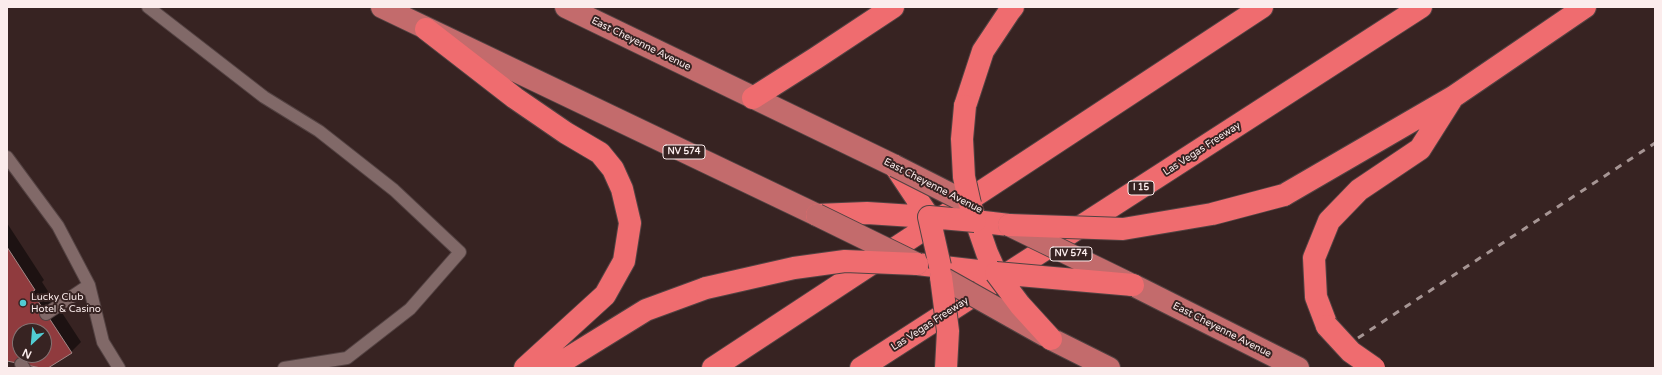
<!DOCTYPE html>
<style>
body{margin:0}
#map{position:relative;width:1662px;height:375px;overflow:hidden;background:#372322;font-family:"Varela Round",sans-serif}
canvas{display:block}
.frame{position:absolute;inset:0;border:8px solid #fbecec;pointer-events:none}
.north{position:absolute;left:12px;top:323px;width:40px;height:40px;box-sizing:border-box;background:#372322;border:1px solid #857373;border-radius:50%;rotate:206deg;font-size:11px;font-weight:700;line-height:16px;text-align:center;color:#fbecec}
.north::after{content:'';display:block;margin:auto;width:14px;height:18px;background:#51ccd3;clip-path:polygon(50% 0,100% 100%,50% 72%,0 100%)}
</style>
<div id="map">
<canvas width="1662" height="375"></canvas>
<div class="frame"></div>
<div class="north">N</div>
</div>
<script>
const c = document.querySelector('canvas').getContext('2d');
c.lineJoin = 'round';
function fillPath(path, color) { c.fillStyle = color; c.fill(path, 'evenodd'); }
const toPath = rows => new Path2D(rows.map(r => 'M' + r).join(''));
function stroke(path, color, width, dash) { c.strokeStyle = color; c.lineWidth = width; c.lineCap = dash ? 'butt' : 'round'; c.setLineDash(dash || []); c.stroke(path); }
function label(font, color, halo, rows, align = 'center') {
  c.font = font + ' "Varela Round",sans-serif'; c.lineWidth = 4; c.setLineDash([]); c.textBaseline = 'middle'; c.strokeStyle = halo; c.fillStyle = color; for (const [text, x, y, turn = 0] of rows) {
    c.save(); c.translate(x, y); c.rotate((+turn || 0) * Math.PI / 180); c.textAlign = isNaN(turn) ? turn : align; if (halo) c.strokeText(text, 0, 0); c.fillText(text, 0, 0); c.restore();
  }
}
const shadow = toPath([
 [7,223,44,280,42,282,81,342,71,352,46,368,7,360],
 [20,331,44,331,44,355,20,355]
]);
const building = toPath([
 [7,247,35,290,32,292,72,353,48,368,41,368,7,361,7,247],
 [20,331,44,331,44,355,20,355,20,331]
]);
const lane = toPath([
 [148,7,264,97,319,131,394,190,460,252,410,309,347,358,284,368],
 [7,157,58,226,89,285,103,342,119,368],
 [46,314,89,285],
 [21,364,24,368]
]);
const primary = toPath([
 [382,7,817,215],
 [566,7,895,166],
 [1133,285,1298,368],
 [1051,339,1109,368]
]);
const highway = toPath([
 [426,29,515,98,566,133,600,153,613,169,622,189,630,223,624,261,605,295,525,368],
 [753,98,816,58,893,7],
 [965,106,983,51,1009,12,1013,7],
 [895,166,929,217],
 [1284,195,1453,97,1585,7],
 [970,204,987,253,996,273],
 [817,215,867,213,929,217],
 [975,221,1009,225],
 [917,264,996,273],
 [1327,326,1316,297,1314,258,1329,221,1359,190,1420,149,1451,100],
 [552,368,646,310,706,288],
 [713,368,1262,7],
 [861,368,1421,7]
]);
const rail = toPath([
 [1358,338,1655,143]
]);
const primaryBridge = toPath([
 [895,166,970,204],
 [817,215,917,264],
 [1009,225,1132,285],
 [941,277,1046,336]
]);
const highwayBridge = toPath([
 [965,106,962,139,964,177,970,204],
 [1009,225,1123,229,1212,214,1284,195],
 [940,266,929,217,975,221],
 [996,273,1133,285],
 [996,273,1020,305,1051,339],
 [941,277,948,331,946,368],
 [706,288,794,268,845,261,917,264],
 [1327,326,1351,352,1374,368]
]);
const markers = [
 [23,303,4,"#51ccd3"]
];
const shields = [
 [684,152,42],
 [1141,188,26],
 [1071,254,42]
];
const shieldNames = [
 ["NV 574",684,152],
 ["I 15",1141,188],
 ["NV 574",1071,254]
];
const streetNames = [
 ["East Cheyenne Avenue",641,44,26],
 ["Las Vegas Freeway",1202,149,-33],
 ["East Cheyenne Avenue",933,186,27],
 ["Las Vegas Freeway",930,324,-33],
 ["East Cheyenne Avenue",1222,330,27]
];
const poiNames = [
 ["Lucky Club",31,297],
 ["Hotel & Casino",31,309]
];
fillPath(shadow, '#0007');
fillPath(building, '#903b3e');
stroke(building, '#a28887', 1);
stroke(lane, '#534242', 14);
stroke(primary, '#534242', 24);
stroke(highway, '#534242', 24);
stroke(lane, '#816968', 12);
stroke(primary, '#c36b6c', 22);
stroke(highway, '#ef6c6f', 22);
stroke(rail, '#a69594', 3, [7, 7]);
stroke(primaryBridge, '#534242', 24, []);
stroke(highwayBridge, '#534242', 24, []);
stroke(primaryBridge, '#c36b6c', 22);
stroke(highwayBridge, '#ef6c6f', 22);
for (const [x, y, r, color] of markers) { const dot = new Path2D(); dot.arc(x, y, r, 0, 2 * Math.PI); c.fillStyle = color; c.fill(dot); stroke(dot, '#372322', 1.5); }
for (const [x, y, w] of shields) { const box = new Path2D(); box.roundRect(x - w / 2, y - 7, w, 14, 3); c.fillStyle = '#372322'; c.fill(box); stroke(box, '#fbecec', 1); }
label('bold 9px', '#fbecec', null, shieldNames);
label('10px', '#fbecec', '#372322', streetNames);
label('10px', '#fbecec', '#372322', poiNames, 'left');
</script>
